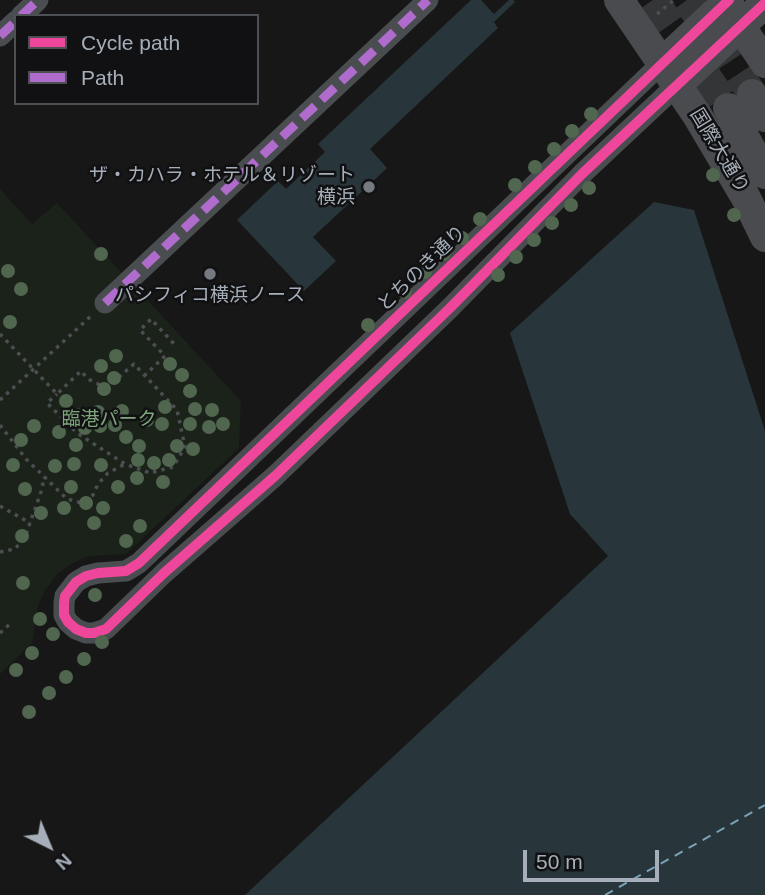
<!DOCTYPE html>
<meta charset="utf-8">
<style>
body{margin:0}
#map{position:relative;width:765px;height:895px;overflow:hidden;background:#171717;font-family:Helvetica,sans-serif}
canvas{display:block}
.legend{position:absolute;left:14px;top:14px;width:245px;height:91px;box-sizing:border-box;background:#111113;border:2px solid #4d5055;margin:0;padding:9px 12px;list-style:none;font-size:21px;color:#a6afb9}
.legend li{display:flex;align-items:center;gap:14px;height:35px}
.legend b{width:35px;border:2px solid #4d5055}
.north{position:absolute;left:14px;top:811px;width:70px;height:70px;-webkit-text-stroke:5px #111113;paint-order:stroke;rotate:137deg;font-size:19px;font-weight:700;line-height:28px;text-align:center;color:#a6afb9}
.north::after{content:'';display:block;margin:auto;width:24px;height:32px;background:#a6afb9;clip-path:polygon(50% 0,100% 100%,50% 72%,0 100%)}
.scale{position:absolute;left:523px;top:850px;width:136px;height:32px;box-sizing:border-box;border:4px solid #a6afb9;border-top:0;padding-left:9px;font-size:21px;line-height:24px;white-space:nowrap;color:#a6afb9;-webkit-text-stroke:5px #111113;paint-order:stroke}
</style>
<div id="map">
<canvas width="765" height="895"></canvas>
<ul class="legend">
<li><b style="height:9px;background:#ed469a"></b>Cycle path</li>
<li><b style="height:9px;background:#b06ccc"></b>Path</li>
</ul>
<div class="north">N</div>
<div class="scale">50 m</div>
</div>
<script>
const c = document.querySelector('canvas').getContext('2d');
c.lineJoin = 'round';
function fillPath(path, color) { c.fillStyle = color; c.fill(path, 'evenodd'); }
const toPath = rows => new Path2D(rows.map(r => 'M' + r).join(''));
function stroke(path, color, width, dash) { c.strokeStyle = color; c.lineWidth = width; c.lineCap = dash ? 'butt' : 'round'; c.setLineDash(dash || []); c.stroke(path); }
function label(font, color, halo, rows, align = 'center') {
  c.font = font + ' Helvetica,"Noto Sans JP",sans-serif'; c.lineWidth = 5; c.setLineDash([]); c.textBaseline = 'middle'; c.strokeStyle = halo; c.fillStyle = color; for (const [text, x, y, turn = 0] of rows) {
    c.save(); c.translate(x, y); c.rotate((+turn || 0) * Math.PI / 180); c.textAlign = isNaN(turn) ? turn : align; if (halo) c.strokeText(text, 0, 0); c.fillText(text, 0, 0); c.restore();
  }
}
const green = toPath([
 [0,189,32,224,57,203,241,401,239,448,126,554,89,556,73,563,58,573,46,589,38,605,32,643,0,674]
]);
const water = toPath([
 [471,0,481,0,494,14,509,0,513,0,515,2,494,22,498,28,370,149,387,168,313,237,336,261,304,291,237,220,278,181,286,189,325,152,318,144],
 [654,202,694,210,765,431,765,895,245,895,608,556,570,514,510,333]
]);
const ferry = toPath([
 [605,895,765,805]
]);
const secondaryTunnel = toPath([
 [653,0,728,108],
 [687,0,717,41,752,94]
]);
const path = toPath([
 [657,14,674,0],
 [0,334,57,394,81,371,88,379,102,386,112,383,134,364,177,410,185,447,173,467,150,473,125,464,77,433,47,403,57,394],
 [144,376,165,356,140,330,151,319,176,346],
 [0,400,91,316],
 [0,425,26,459,67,499,82,503,93,495,98,484,108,473,125,464],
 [0,506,30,523],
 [0,552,15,549,25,537,42,489,44,477],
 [0,633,10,624]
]);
const street = toPath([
 [21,16,38,0],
 [0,36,16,21],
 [663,62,139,563,126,571,98,573,86,576,76,582,65,596,64,603,64,615,68,622,76,629,86,633,94,633,106,629,164,573,275,476,449,309,582,174,678,84],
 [105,303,428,0]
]);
const secondary = toPath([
 [619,0,697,115,745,196,765,237],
 [731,12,765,63],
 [663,62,729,0],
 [678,84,765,3],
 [752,94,765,117],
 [728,108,765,174]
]);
const quiet = toPath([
 [21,16,38,0],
 [0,36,16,21],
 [105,303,428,0]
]);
const cycleway = toPath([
 [729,0,139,563,126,571,98,573,86,576,76,582,65,596,64,603,64,615,68,622,76,629,86,633,94,633,106,629,164,573,275,476,449,309,582,174,765,3]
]);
const trees = [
 [591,114],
 [572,131],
 [554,149],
 [535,167],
 [713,175],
 [515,185],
 [589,188],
 [571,205],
 [734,215],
 [480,219],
 [552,223],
 [462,238],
 [534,240],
 [101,254],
 [444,254],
 [516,257],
 [8,271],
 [425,272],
 [498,275],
 [21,289],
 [405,292],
 [10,322],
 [368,325],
 [116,356],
 [170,364],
 [101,366],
 [182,375],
 [114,378],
 [104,389],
 [190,391],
 [66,401],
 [165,407],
 [195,409],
 [212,410],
 [122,411],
 [98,412],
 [79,415],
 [147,420],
 [162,424],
 [190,424],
 [223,424],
 [115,425],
 [34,426],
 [100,426],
 [209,427],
 [85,428],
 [59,432],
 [126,437],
 [21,440],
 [76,445],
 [139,446],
 [177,446],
 [193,449],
 [138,460],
 [169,460],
 [154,463],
 [74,464],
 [13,465],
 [101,465],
 [55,466],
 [137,478],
 [163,482],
 [71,487],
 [118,487],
 [25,489],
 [86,503],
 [64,508],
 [103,508],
 [41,513],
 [94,523],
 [140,526],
 [22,536],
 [126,541],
 [23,583],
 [95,595],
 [40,619],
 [53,634],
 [102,642],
 [32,653],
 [84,659],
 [16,670],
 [66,677],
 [49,693],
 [29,712]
];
const markers = [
 [369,187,7,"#747a80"],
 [210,274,7,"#747a80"]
];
const streetNames = [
 ["国際大通り",719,151,59],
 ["とちのき通り",422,269,-44]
];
const poiNames = [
 ["ザ・カハラ・ホテル＆リゾート",355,176],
 ["横浜",355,198],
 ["パシフィコ横浜ノース",210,296,"center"]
];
const parkNames = [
 ["臨港パーク",109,420]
];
fillPath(green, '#1a221a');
fillPath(water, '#28353a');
stroke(ferry, '#7aa3b8', 2, [9, 7]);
stroke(secondaryTunnel, '#343537', 30, [30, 15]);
stroke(path, '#4c4e51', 3.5, [3.5, 5]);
stroke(street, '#4a4d50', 21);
stroke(secondary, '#494b4e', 30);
stroke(quiet, '#b06ccc', 9, [18, 9]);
stroke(cycleway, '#ed469a', 10);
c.fillStyle = '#50664f';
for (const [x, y] of trees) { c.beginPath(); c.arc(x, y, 7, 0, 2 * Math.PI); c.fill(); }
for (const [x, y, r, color] of markers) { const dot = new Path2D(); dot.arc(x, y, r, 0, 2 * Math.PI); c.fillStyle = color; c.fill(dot); stroke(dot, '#111113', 2.5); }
label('19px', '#a6afb9', '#111113', streetNames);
label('19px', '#a6afb9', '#111113', poiNames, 'right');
label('19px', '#7fa67c', '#111113', parkNames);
</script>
